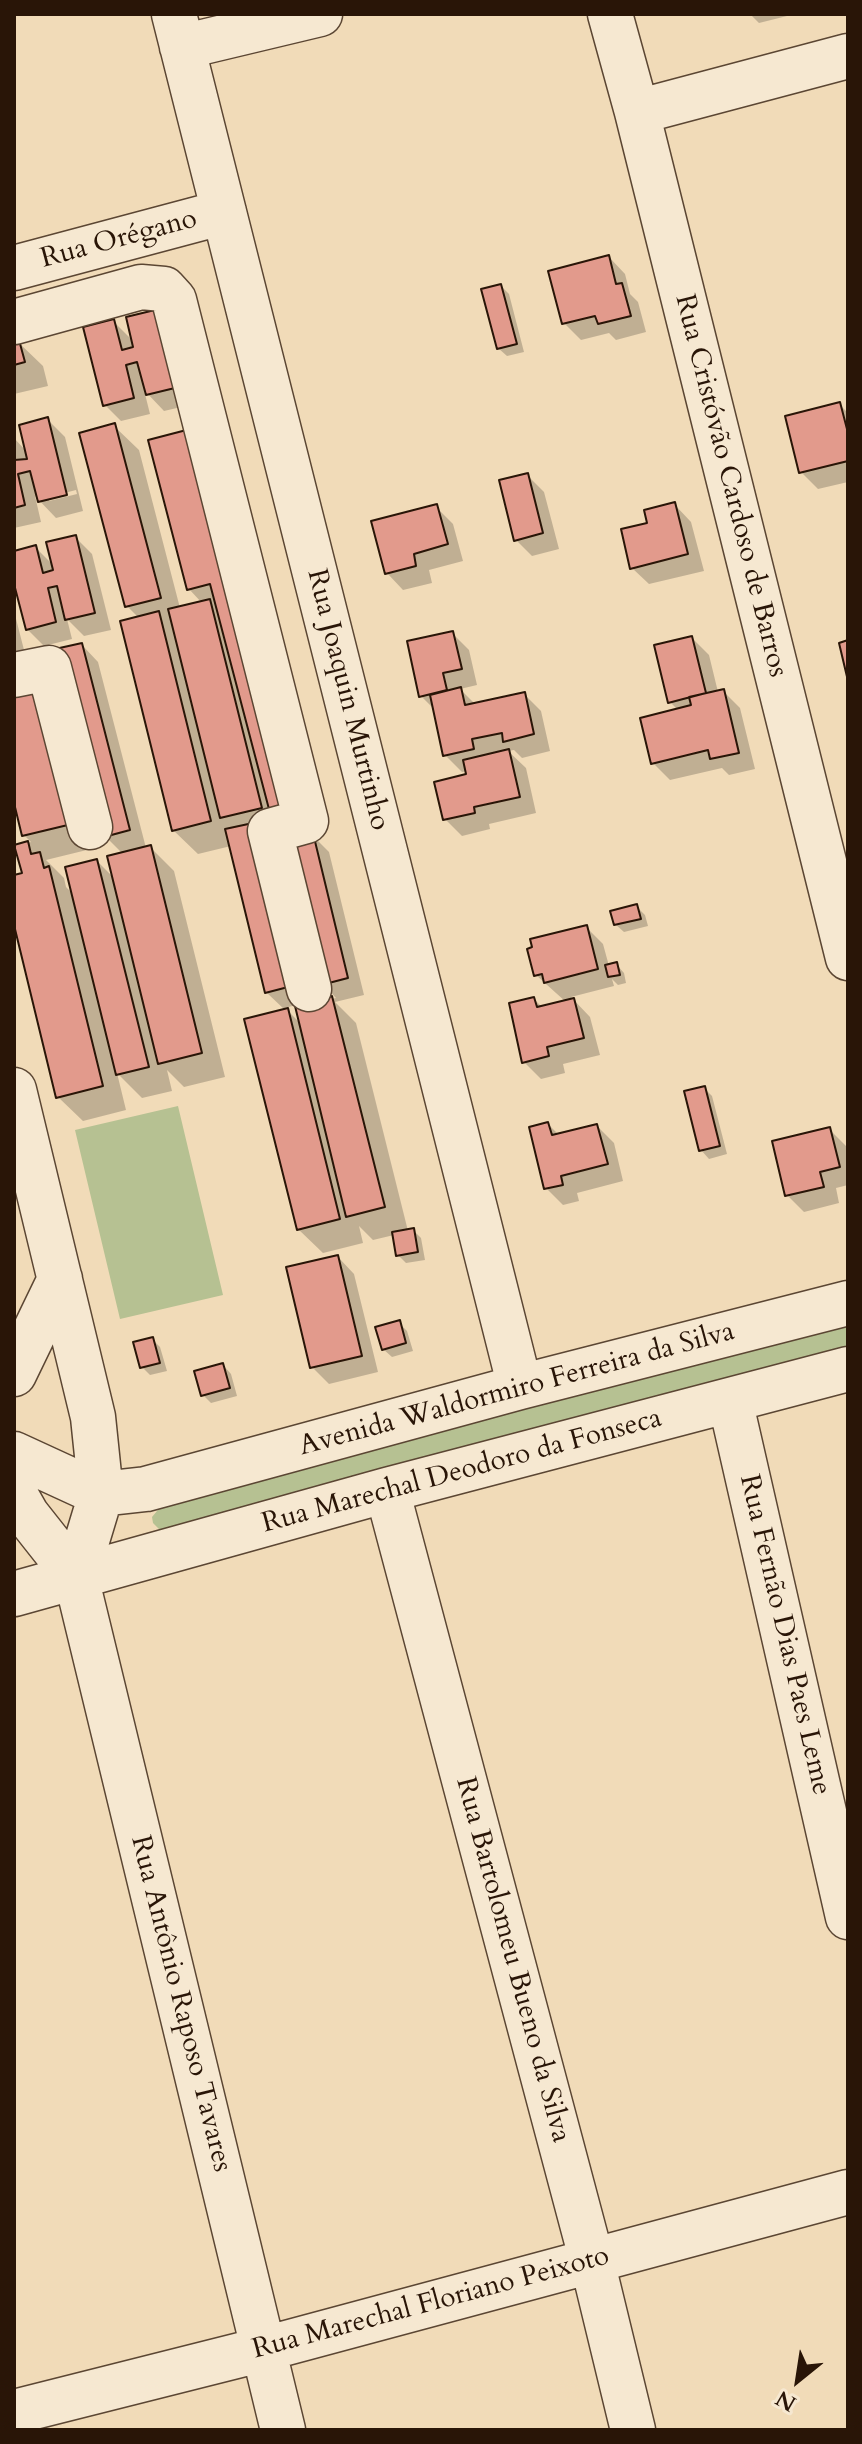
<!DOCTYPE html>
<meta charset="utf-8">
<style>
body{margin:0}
#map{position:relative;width:862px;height:2444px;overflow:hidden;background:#f1dbb8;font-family:Cardo,serif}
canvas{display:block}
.frame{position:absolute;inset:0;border:16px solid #291507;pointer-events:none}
.north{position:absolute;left:758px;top:2340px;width:80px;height:80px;-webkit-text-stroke:6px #f6e8d1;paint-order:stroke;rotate:210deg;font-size:22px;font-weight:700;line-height:32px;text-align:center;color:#291507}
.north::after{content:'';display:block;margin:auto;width:28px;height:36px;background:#291507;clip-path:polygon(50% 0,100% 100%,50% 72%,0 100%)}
</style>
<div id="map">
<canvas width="862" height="2444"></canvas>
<div class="frame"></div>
<div class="north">N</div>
</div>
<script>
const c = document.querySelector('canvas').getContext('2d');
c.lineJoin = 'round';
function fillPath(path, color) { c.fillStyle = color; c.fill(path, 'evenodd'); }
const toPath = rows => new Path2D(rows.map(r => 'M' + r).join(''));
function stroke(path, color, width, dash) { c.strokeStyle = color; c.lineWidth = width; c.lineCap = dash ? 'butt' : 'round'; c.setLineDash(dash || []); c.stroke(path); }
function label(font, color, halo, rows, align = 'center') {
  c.font = font + ' Cardo,serif'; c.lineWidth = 6; c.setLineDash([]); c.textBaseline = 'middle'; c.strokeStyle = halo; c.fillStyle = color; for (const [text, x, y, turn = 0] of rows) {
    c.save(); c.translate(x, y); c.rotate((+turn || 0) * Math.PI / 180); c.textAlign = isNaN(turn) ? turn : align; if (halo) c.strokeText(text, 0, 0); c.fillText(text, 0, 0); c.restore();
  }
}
const green = toPath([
 [178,1106,223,1295,120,1319,75,1130],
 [848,1321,848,1356,166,1536,153,1523,152,1517,162,1505]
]);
const shadow = toPath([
 [750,14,795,14,759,23],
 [609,257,625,274,630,294,638,302,646,332,616,340,609,333,581,340,564,323],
 [501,286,509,294,524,352,507,356,498,348],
 [114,322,134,342,194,404,164,411,144,390,150,414,121,421,105,405],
 [18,342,43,366,48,386,14,394,14,343],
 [839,404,848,413,848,482,818,489,801,472],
 [48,420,65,437,83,511,56,518,35,496,41,522,14,528,14,438,27,452],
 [76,490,77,494,49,501,49,497],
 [114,426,139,450,180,608,202,603,189,589,197,429,310,833,329,852,364,995,335,1002,356,1023,408,1231,413,1230,421,1238,425,1260,406,1263,398,1255,394,1235,373,1240,359,1226,363,1243,323,1253,298,1229,285,1010,266,992,231,846,198,854,173,830,139,618,127,606],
 [323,984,336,998,309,1004],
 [296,1005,301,1024,285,1008],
 [527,475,544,492,559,549,532,556,516,540],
 [675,505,691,522,704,571,649,584,632,568],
 [436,507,453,524,463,561,429,570,432,583,403,590,387,573],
 [75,537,92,554,111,630,84,636,67,619,72,639,44,646,27,629,14,575,14,553,35,547,54,566],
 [14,611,32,681,95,848,46,860,64,878,66,887,73,894,97,861,114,878,123,854,105,836,82,645,98,662,146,848,150,847,174,871,225,1077,184,1087,167,1070,172,1091,142,1098,117,1073,126,1110,83,1121,58,1097,14,917,14,877,24,875,17,846,31,842,24,835,14,795],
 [452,633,469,650,477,685,460,689,476,705,524,694,541,711,550,751,522,758,514,750,508,751,526,768,536,813,489,824,490,829,462,836,445,819,469,776,468,771,462,772,445,755,435,710,421,696],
 [692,638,709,655,718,692,723,691,740,708,755,769,729,775,722,768,670,780,653,763,678,710,670,702],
 [636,906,645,915,648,926,624,932,615,924],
 [586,927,603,944,609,966,616,964,624,973,626,983,618,985,612,979,614,986,571,997,590,1017,600,1055,563,1064,565,1073,541,1079,524,1062,534,999,543,1008,566,1002,536,975],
 [704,1088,712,1096,727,1154,709,1159,701,1150],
 [548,1124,559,1135,597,1126,614,1143,623,1181,577,1193,579,1201,563,1205,546,1188],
 [829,1129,846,1146,848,1185,836,1188,839,1203,804,1212,787,1195],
 [338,1257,354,1274,378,1372,329,1384,312,1367],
 [399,1323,407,1331,413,1351,392,1357,383,1349],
 [152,1339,160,1347,167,1371,150,1375,142,1367],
 [223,1365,231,1374,237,1396,211,1403,203,1395]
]);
const building = toPath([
 [609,255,616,284,622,283,631,316,598,324,595,316,562,324,548,271,609,255],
 [501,284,517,344,497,349,481,289,501,284],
 [159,309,179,387,146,395,137,362,126,365,134,398,103,406,83,327,114,319,122,350,133,347,126,317,159,309],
 [19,340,25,362,14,365,14,341,19,340],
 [840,402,848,433,848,461,799,473,785,416,840,402],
 [48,417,67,495,38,502,30,471,18,474,25,505,14,508,14,460,27,459,19,425,48,417],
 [115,423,161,598,125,607,79,433,115,423],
 [198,427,296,807,270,813,210,584,187,590,148,440,198,427],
 [528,473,543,533,514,541,499,480,528,473],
 [675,502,688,554,630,569,621,529,647,523,644,510,675,502],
 [437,504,448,544,414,554,416,566,385,574,371,521,437,504],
 [76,535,95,613,65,620,57,586,48,588,56,622,26,630,14,584,14,551,36,545,43,573,53,570,46,542,76,535],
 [210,599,262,808,220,818,168,609,210,599],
 [159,611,211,821,172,831,120,621,159,611],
 [453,631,462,669,443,673,447,690,419,697,407,641,453,631],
 [692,636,706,693,668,703,654,645,692,636],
 [848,640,848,681,839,643,848,640],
 [82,643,130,830,104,837,55,649,82,643],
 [37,677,72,824,22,836,14,803,14,683,37,677],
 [461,687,465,705,525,692,534,734,503,742,502,733,472,739,474,749,443,756,430,695,461,687],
 [724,689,739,753,710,759,708,750,651,764,640,718,691,705,689,697,724,689],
 [509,749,520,797,474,807,475,813,443,820,434,782,466,774,463,760,509,749],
 [253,823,292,986,265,993,225,829,253,823],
 [313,833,348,978,321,985,285,839,313,833],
 [28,841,31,854,40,852,44,868,49,866,103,1086,56,1098,14,925,14,875,22,873,14,845,28,841],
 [151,845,202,1053,158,1064,107,856,151,845],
 [97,859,149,1067,116,1075,65,867,97,859],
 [637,904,641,919,614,925,610,911,637,904],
 [587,925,598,969,544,983,542,974,534,976,527,949,532,947,530,939,587,925],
 [617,962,620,975,608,977,605,965,617,962],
 [332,996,385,1207,346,1217,295,1006,332,996],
 [534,997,537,1007,574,998,584,1038,547,1047,549,1056,522,1063,509,1003,534,997],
 [288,1008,340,1219,297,1230,244,1019,288,1008],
 [705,1086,720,1146,699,1151,684,1091,705,1086],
 [548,1122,552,1135,597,1124,608,1164,561,1176,563,1185,544,1189,529,1127,548,1122],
 [830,1127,840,1167,820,1172,824,1187,785,1196,772,1141,830,1127],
 [414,1228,418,1252,396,1256,392,1232,414,1228],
 [338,1255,362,1356,310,1368,286,1267,338,1255],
 [400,1320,406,1343,382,1350,375,1327,400,1320],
 [153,1337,160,1363,140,1368,133,1342,153,1337],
 [223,1363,230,1388,201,1396,194,1371,223,1363]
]);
const minor = toPath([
 [174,14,520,1387],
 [610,14,637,112,848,958],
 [182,47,320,14],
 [637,112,848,56],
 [14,268,224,212],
 [14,322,141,287,164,289,174,300,306,821,270,831,309,989],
 [14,675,49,668,90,827],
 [14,1090,93,1417,101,1494,76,1577],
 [14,1374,60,1279],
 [730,1400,848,1917],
 [14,1454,101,1494,146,1489,520,1387,848,1303],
 [387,1490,592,2261,633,2430],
 [14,1492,27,1515,76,1577,283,2430],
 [14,1594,387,1490,848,1369],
 [14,2412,264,2349,848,2192]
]);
const streetNames = [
 ["Rua Orégano",119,240,-15],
 ["Rua Cristóvão Cardoso de Barros",730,486,76],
 ["Rua Joaquin Murtinho",347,700,76],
 ["Avenida Waldormiro Ferreira da Silva",517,1390,-15],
 ["Rua Marechal Deodoro da Fonseca",462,1472,-15],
 ["Rua Fernão Dias Paes Leme",784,1635,77],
 ["Rua Bartolomeu Bueno da Silva",512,1960,75],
 ["Rua Antônio Raposo Tavares",180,2004,76],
 ["Rua Marechal Floriano Peixoto",431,2304,-15]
];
fillPath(green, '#b6c192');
fillPath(shadow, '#0003');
fillPath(building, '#e29a8c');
stroke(building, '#291507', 2);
stroke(minor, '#5b4633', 47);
stroke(minor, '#f6e8d1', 44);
label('28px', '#291507', '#f6e8d1', streetNames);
</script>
